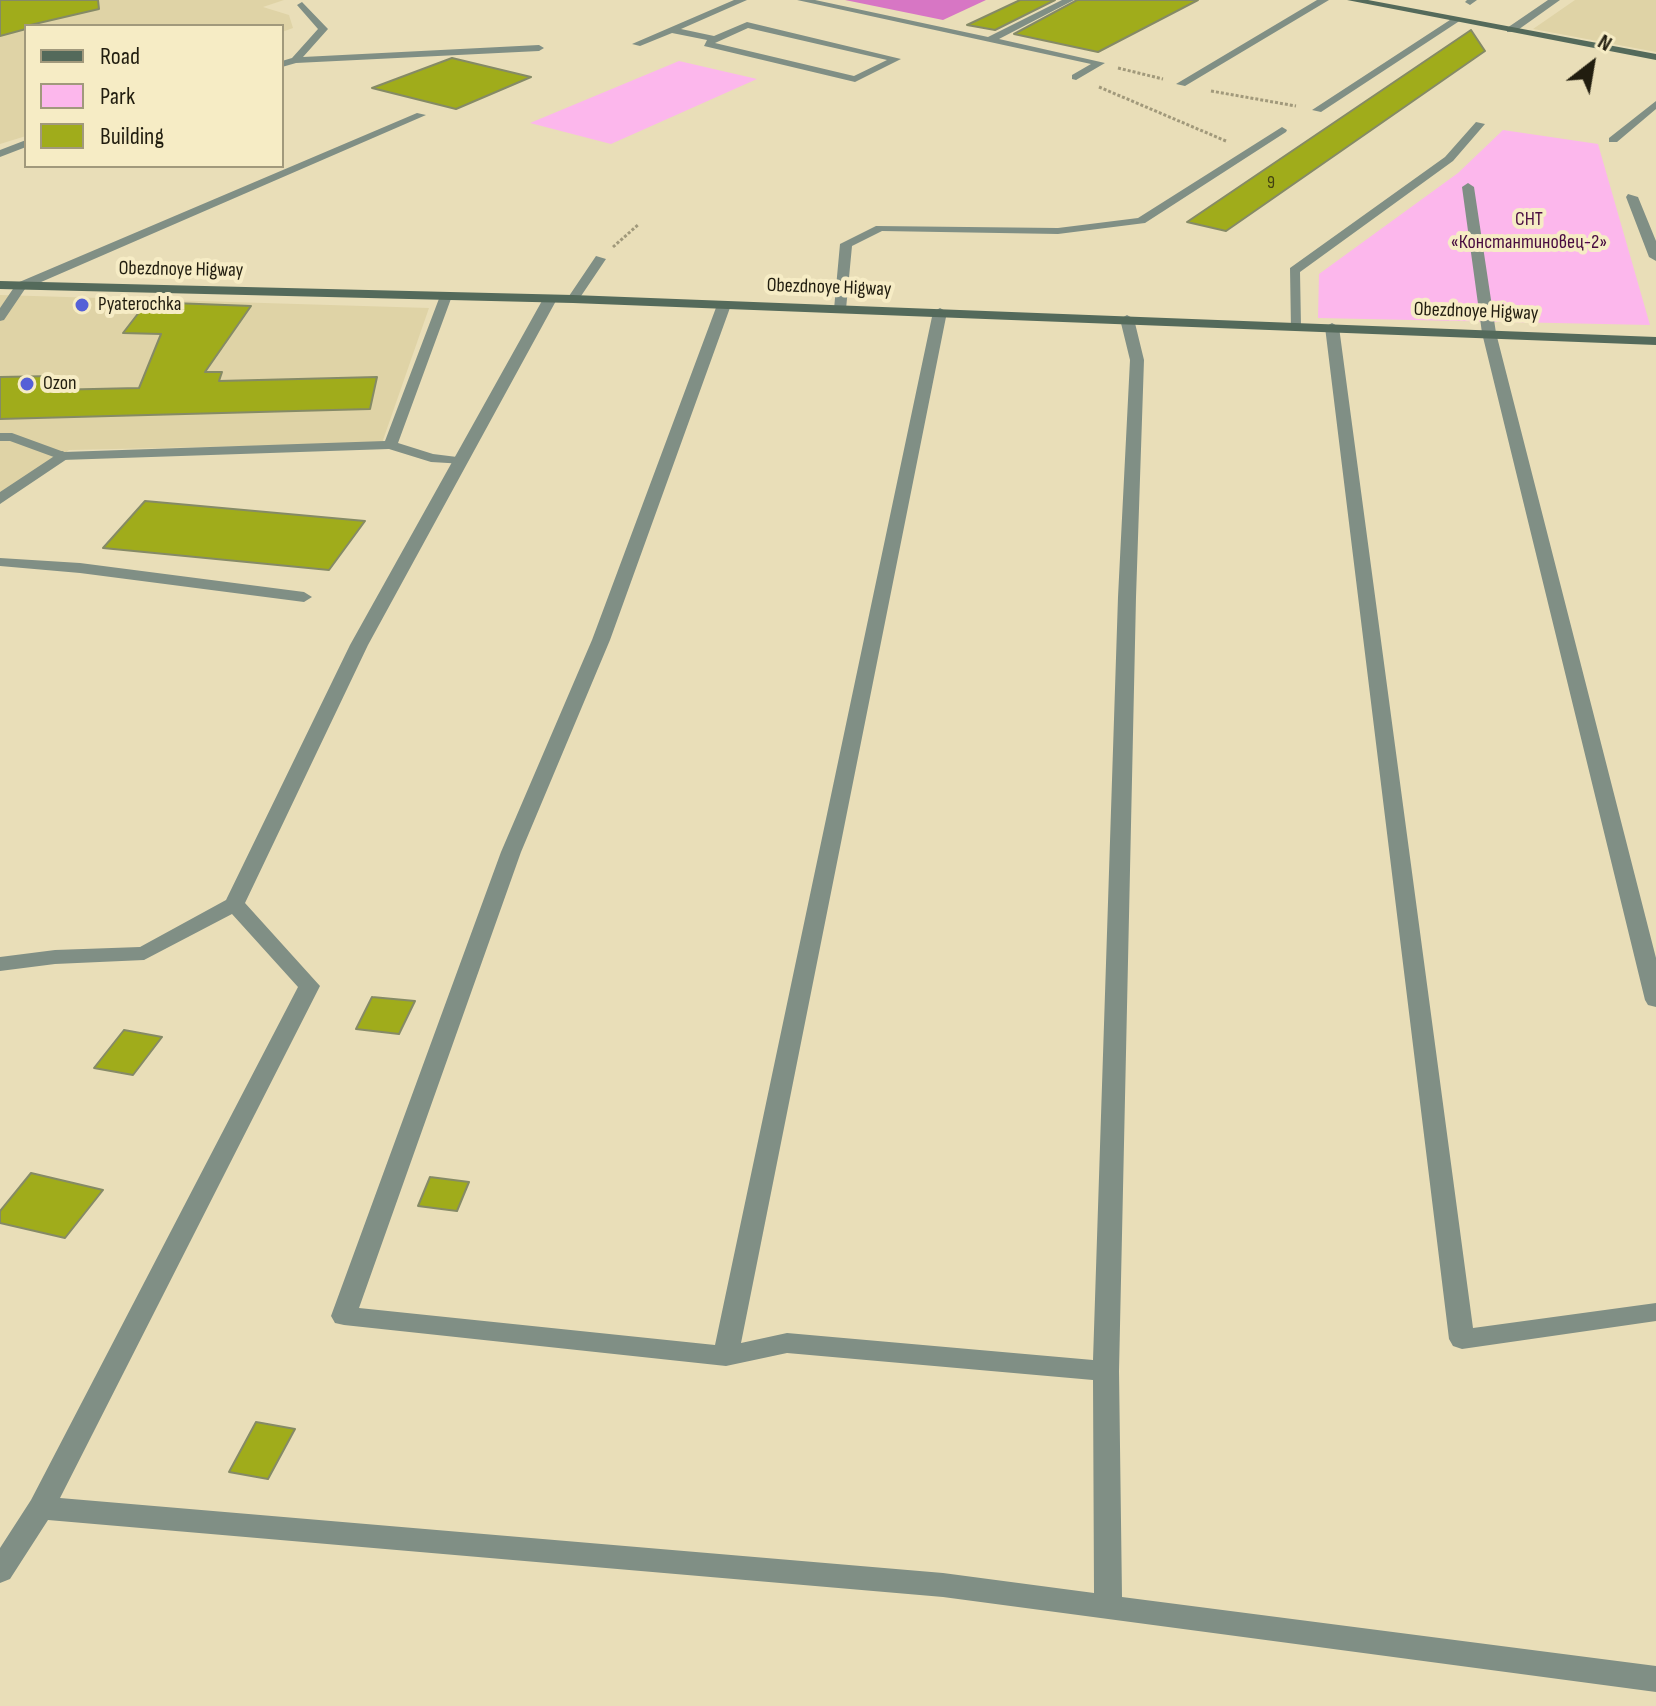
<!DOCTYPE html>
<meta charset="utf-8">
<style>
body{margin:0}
#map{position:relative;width:1656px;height:1706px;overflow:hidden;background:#e9deb8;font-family:"Sofia Sans Condensed",sans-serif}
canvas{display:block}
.legend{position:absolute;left:24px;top:24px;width:260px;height:144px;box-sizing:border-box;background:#f6ecc5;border:2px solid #a1997c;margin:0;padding:10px 14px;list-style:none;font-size:24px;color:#211d0f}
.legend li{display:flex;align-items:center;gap:16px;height:40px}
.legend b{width:40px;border:2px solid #a1997c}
.north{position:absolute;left:1552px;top:24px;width:80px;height:80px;-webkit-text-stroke:6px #f6ecc5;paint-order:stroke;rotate:31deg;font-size:22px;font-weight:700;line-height:32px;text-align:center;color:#211d0f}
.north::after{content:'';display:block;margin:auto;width:28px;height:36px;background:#211d0f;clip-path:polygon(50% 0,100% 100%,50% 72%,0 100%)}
</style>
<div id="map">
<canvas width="1656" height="1706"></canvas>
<ul class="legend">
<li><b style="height:10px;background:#546a5b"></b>Road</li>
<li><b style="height:22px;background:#fcb7ec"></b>Park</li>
<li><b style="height:22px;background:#a0ac1b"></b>Building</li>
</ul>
<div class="north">N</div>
</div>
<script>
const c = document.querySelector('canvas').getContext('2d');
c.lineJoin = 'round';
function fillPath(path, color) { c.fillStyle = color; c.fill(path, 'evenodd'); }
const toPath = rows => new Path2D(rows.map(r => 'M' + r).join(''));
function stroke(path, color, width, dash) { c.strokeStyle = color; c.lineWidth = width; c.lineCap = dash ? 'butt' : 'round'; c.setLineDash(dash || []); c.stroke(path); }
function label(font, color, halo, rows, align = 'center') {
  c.font = font + ' "Sofia Sans Condensed",sans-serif'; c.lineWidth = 8; c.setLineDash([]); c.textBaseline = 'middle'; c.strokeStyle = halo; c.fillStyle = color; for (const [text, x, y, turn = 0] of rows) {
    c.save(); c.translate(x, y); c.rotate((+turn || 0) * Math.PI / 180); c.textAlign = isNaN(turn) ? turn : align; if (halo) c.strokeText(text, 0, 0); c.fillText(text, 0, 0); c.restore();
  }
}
const built = toPath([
 [0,0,284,0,263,7,289,15,293,28,282,32,282,26,26,26,26,136,0,144],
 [1575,0,1656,0,1656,52,1533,29],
 [0,295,429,308,382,443,69,450,0,504]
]);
const green = toPath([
 [679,61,757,79,611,144,530,123],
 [1503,130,1598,144,1650,325,1318,318,1319,274,1458,173]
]);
const forest = toPath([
 [845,0,986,0,943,20]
]);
const building = toPath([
 [0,0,98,0,99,9,26,26,26,29,0,36,0,0],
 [1020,0,1055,0,995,30,967,25,1020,0],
 [1077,0,1198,0,1098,52,1014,34,1077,0],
 [1471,30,1485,51,1226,231,1187,222,1471,30],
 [452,58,531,77,456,109,372,88,452,58],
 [147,302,251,306,205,372,222,372,219,381,377,377,370,409,0,419,0,377,55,376,48,390,139,388,161,334,123,333,147,302],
 [145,501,365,521,329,570,103,548,145,501],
 [372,997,415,1001,399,1034,356,1029,372,997],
 [124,1030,162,1037,133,1075,94,1068,124,1030],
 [31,1173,103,1190,65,1238,0,1223,0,1211,31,1173],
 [430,1177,469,1182,457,1211,418,1206,430,1177],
 [256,1422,295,1429,268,1479,229,1472,256,1422]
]);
const path = toPath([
 [1118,68,1163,79],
 [1099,87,1226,141],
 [1211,91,1296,106],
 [613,247,639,224]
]);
const lane = toPath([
 [734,0,747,0,681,29,714,36,747,22,901,59,855,82,704,46,707,40,672,33,640,46,632,44,734,0],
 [748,28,887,60,854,76,715,43,748,28],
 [797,0,815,0,988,37,1062,0,1074,0,999,39,1105,63,1076,80,1072,79,1072,75,1091,64,797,0],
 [1317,0,1329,0,1185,86,1176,84,1317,0],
 [1467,0,1477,0,1470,5,1465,2,1467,0],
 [302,2,328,29,303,57,539,45,544,48,539,51,296,63,282,67,282,61,292,58,318,29,297,5,302,2],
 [1453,18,1461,20,1321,112,1312,110,1453,18],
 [1656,101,1656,109,1617,142,1609,142,1609,138,1656,101],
 [417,113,426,115,25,289,4,320,0,321,0,308,17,283,417,113],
 [1476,122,1485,124,1453,161,1300,272,1301,326,1291,329,1290,268,1445,157,1476,122],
 [1282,127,1287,130,1286,132,1145,223,1058,234,882,231,852,246,846,309,840,313,834,309,840,244,876,226,1058,228,1138,218,1282,127],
 [26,140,26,147,0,157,0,150,26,140],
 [596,256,606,259,577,302,569,302,567,299,596,256],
 [446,292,452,296,398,443,433,454,465,458,465,464,431,462,389,449,62,460,10,441,0,441,0,433,12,433,64,452,385,441,440,296,446,292],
 [0,558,80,563,304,592,312,597,304,602,80,573,0,566,0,558]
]);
const street = toPath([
 [1548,0,1560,0,1515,32,1507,32,1507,28,1548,0],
 [1468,183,1474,187,1496,333,1656,958,1656,1007,1648,1005,1645,1000,1482,333,1462,187,1468,183],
 [1628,194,1638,197,1656,241,1656,261,1649,257,1626,197,1628,194],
 [550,295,557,299,368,645,245,903,320,986,60,1498,943,1573,1094,1593,1093,1380,787,1353,726,1366,344,1325,335,1323,331,1316,501,852,592,640,717,305,724,301,731,305,610,640,521,852,359,1308,715,1345,933,312,940,308,947,312,741,1343,787,1333,1093,1360,1118,597,1130,360,1120,319,1127,315,1134,319,1144,360,1136,597,1119,1371,1122,1597,1656,1666,1656,1692,943,1597,48,1520,10,1579,0,1583,0,1548,31,1500,298,987,232,914,144,960,55,964,0,971,0,957,55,950,140,947,226,900,350,645,543,299,550,295],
 [1332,323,1339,327,1473,1328,1656,1303,1656,1321,1462,1349,1453,1346,1449,1339,1325,327,1332,323],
 [62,451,67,453,67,459,0,504,0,492,62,451]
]);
const secondary = toPath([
 [1347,0,1368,0,1656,54,1656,60,1347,0],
 [0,281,573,295,1656,337,1656,345,573,303,0,289,0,281]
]);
const markers = [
 [82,305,8,"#5560d7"],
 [27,384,8,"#5560d7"]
];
const farNumbernames = [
 ["9",1271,183]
];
const farParknames = [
 ["СНТ",1529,220],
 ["«Константиновец-2»",1529,243]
];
const farStreetnames = [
 ["Obezdnoye Higway",181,270,1],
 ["Obezdnoye Higway",829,288,2],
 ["Obezdnoye Higway",1476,312,2]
];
const farPoinames = [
 ["Pyaterochka",98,305],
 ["Ozon",43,384]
];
fillPath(built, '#dfd3a6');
fillPath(green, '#fcb7ec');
fillPath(forest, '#d776c4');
fillPath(building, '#a0ac1b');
stroke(building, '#858a66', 2);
stroke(path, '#a1997b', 3, [3, 2]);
fillPath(lane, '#808f85');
fillPath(street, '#808f85');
fillPath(secondary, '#546a5b');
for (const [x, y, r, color] of markers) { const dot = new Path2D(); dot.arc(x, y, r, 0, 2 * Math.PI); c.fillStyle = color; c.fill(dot); stroke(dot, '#f6ecc5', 3); }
label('18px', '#414112', null, farNumbernames);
label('20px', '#490c40', '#f6ecc5', farParknames);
label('20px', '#211d0f', '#f6ecc5', farStreetnames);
label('20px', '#211d0f', '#f6ecc5', farPoinames, 'left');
</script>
